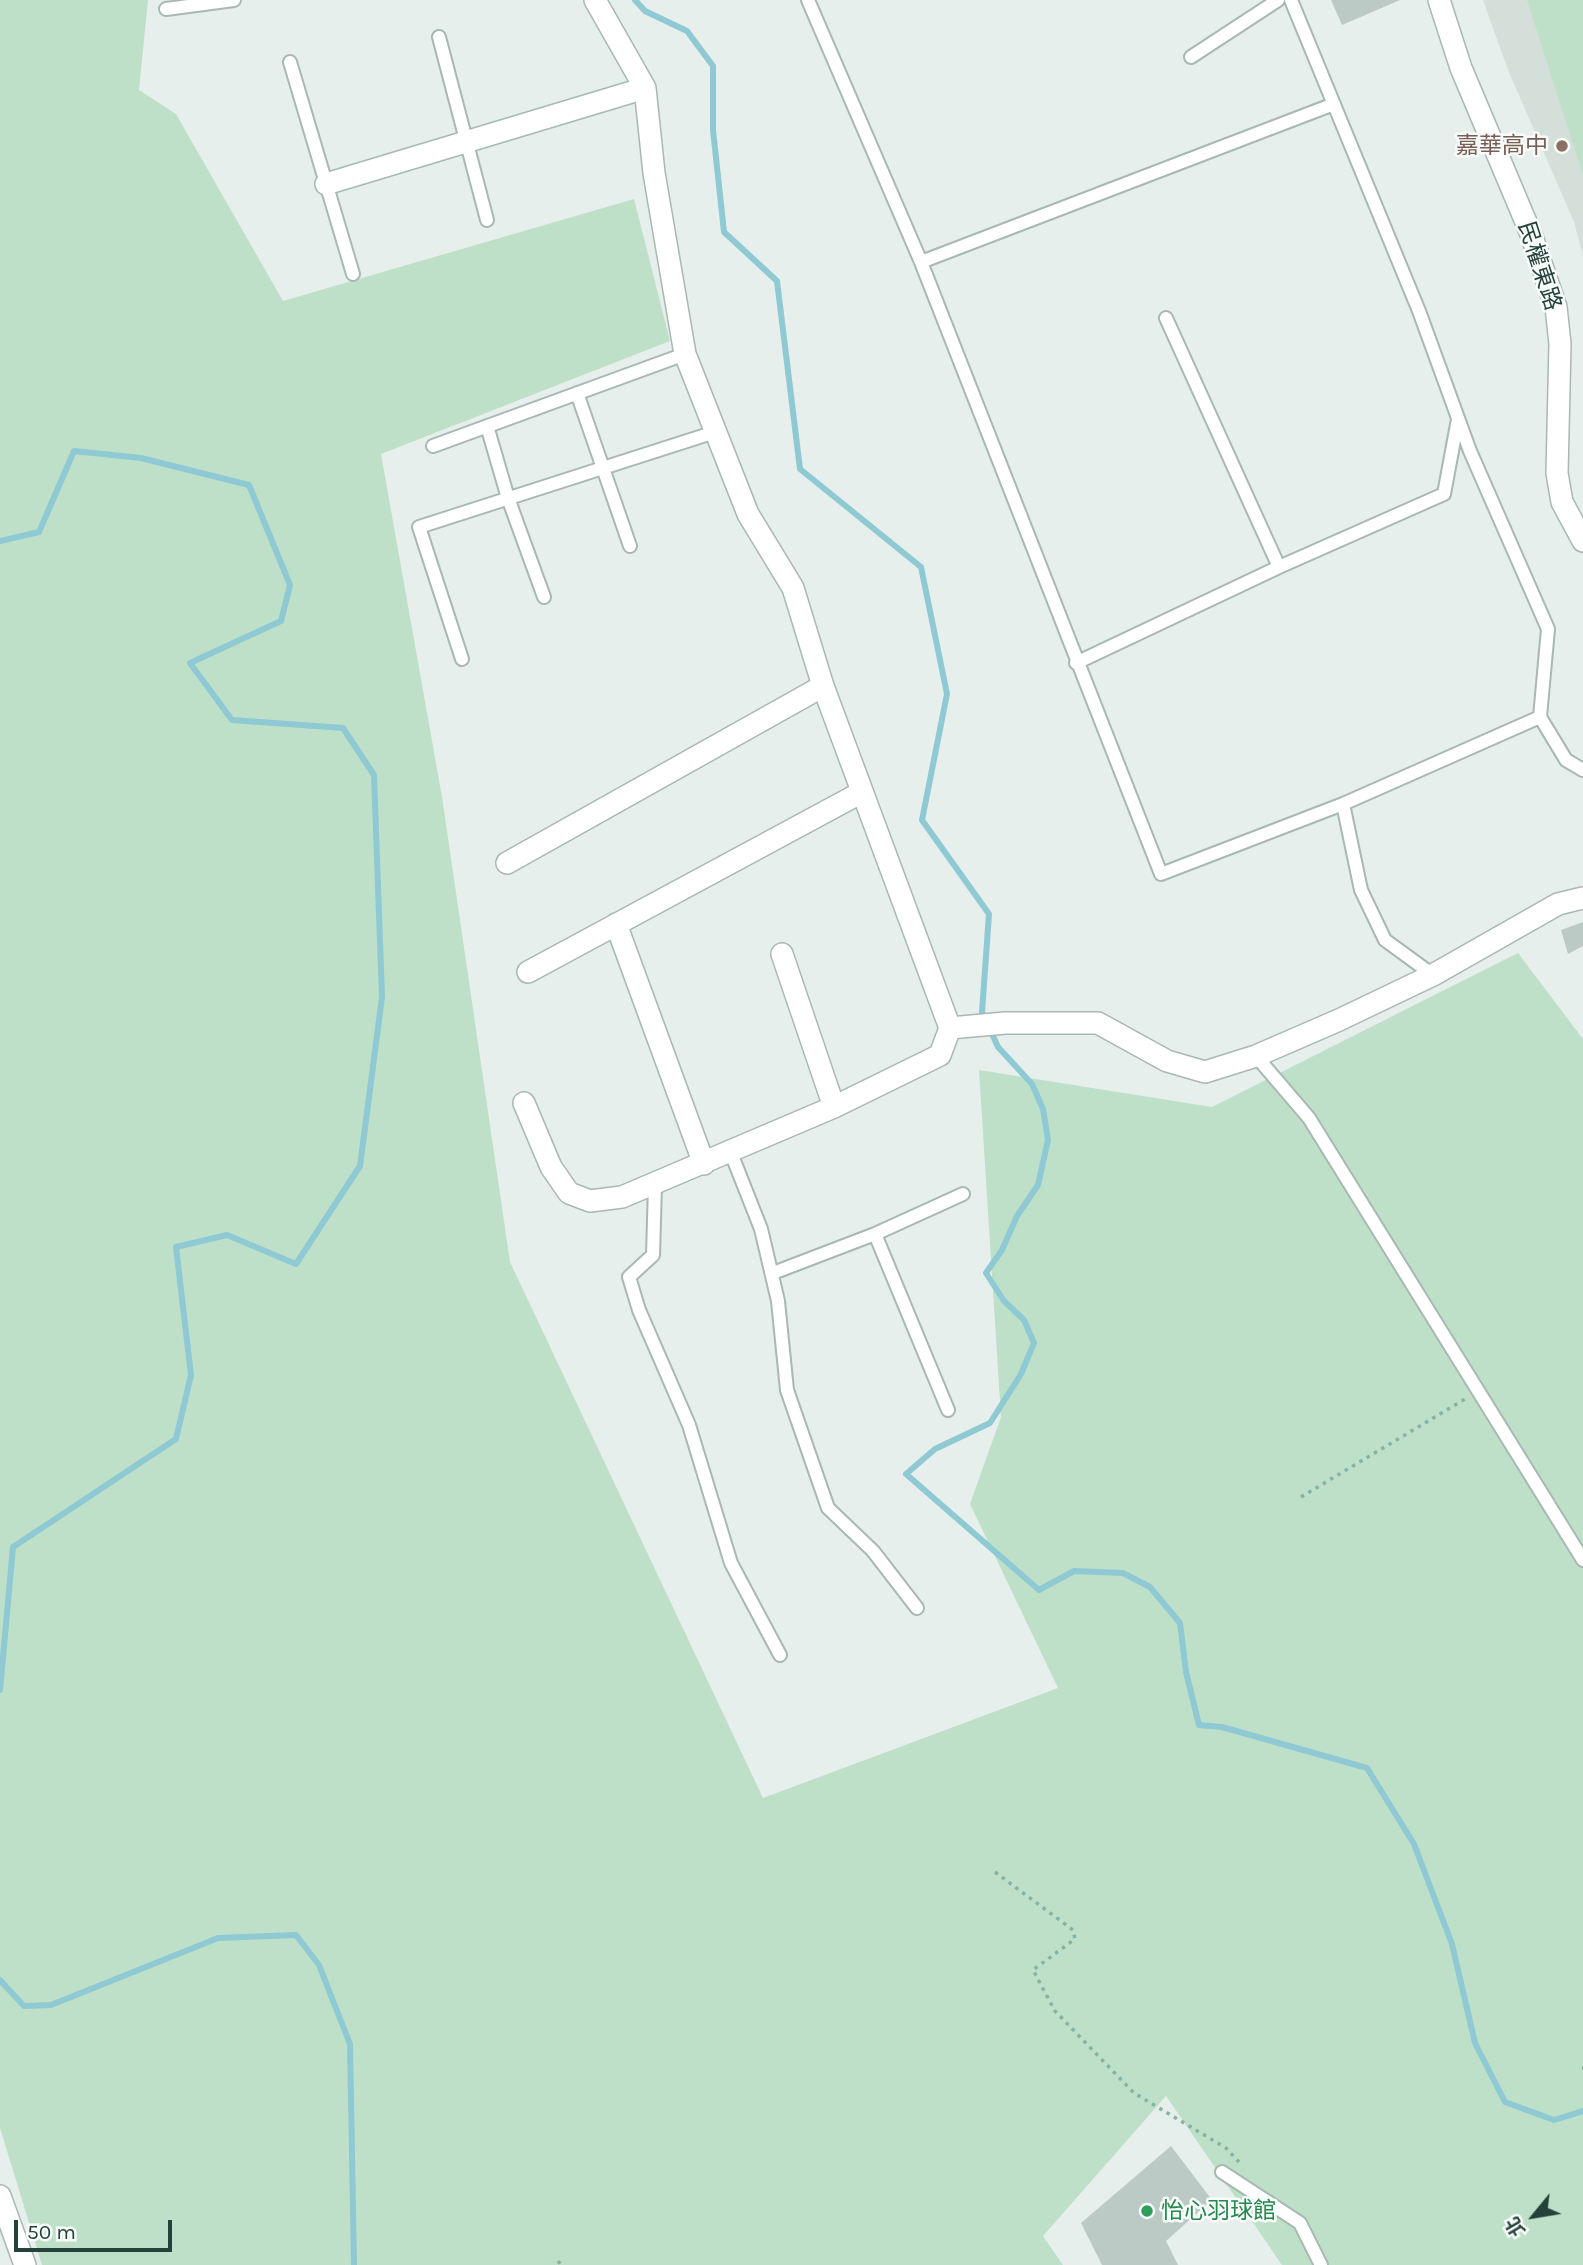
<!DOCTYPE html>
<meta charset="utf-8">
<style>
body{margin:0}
#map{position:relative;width:1583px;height:2265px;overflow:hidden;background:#e6efeb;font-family:Karla,"Noto Sans TC",sans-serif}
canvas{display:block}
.north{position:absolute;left:1499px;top:2181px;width:70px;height:70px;-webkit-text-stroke:5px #f7fbf9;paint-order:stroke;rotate:240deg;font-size:19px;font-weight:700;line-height:28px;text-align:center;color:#24423a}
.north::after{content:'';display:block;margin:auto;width:24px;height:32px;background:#24423a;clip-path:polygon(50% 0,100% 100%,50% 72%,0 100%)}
.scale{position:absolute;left:14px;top:2220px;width:158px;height:32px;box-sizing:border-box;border:4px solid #24423a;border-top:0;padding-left:9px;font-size:21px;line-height:24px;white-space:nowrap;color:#24423a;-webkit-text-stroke:5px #f7fbf9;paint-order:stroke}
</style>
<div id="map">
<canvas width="1583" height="2265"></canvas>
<div class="north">北</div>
<div class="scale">50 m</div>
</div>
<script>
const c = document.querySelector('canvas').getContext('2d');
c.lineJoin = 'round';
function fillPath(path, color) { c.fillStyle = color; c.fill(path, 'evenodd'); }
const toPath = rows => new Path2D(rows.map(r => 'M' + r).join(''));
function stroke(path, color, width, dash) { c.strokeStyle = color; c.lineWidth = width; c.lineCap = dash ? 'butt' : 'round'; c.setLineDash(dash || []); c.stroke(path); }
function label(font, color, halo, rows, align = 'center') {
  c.font = font + ' Karla,"Noto Sans TC",sans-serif'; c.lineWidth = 5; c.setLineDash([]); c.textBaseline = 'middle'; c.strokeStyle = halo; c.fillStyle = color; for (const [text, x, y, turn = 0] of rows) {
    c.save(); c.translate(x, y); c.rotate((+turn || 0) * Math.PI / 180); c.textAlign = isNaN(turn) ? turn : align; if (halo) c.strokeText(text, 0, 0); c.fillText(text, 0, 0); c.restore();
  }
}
const built = toPath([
 [1483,0,1583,0,1583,256,1574,222,1508,70]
]);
const green = toPath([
 [0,0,148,0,139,90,176,114,283,301,634,199,670,341,381,454,442,797,510,1262,763,1798,1058,1688,970,1504,1001,1417,979,1070,1212,1107,1518,953,1583,1039,1583,2265,1282,2265,1166,2096,1043,2236,1063,2265,42,2265,0,2128],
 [1527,0,1583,0,1583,175]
]);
const stream = toPath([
 [635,0,645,11,687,31,713,66,713,130,724,232,777,281,800,469,921,567,947,694,922,820,989,914,982,1012,998,1047,1032,1084,1043,1109,1048,1140,1038,1185,1017,1216,1002,1250,986,1273,1004,1301,1024,1320,1034,1343,1021,1374,990,1423,935,1449,906,1474,1039,1590,1074,1571,1123,1573,1150,1587,1180,1623,1186,1672,1199,1725,1222,1727,1367,1768,1414,1844,1452,1944,1475,2043,1505,2102,1554,2120,1583,2111],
 [0,541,39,532,74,451,141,458,249,485,290,585,281,621,190,663,232,720,343,728,374,775,382,997,360,1166,296,1264,227,1235,176,1247,191,1375,176,1439,13,1547,0,1690],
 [0,1980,24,2006,51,2005,218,1938,296,1935,319,1965,350,2044,354,2265]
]);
const building = toPath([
 [1331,0,1400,0,1342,25],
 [1583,922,1583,946,1568,954,1561,930],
 [1171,2146,1212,2200,1166,2241,1178,2265,1102,2265,1081,2223]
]);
const path = toPath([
 [1301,1497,1465,1399],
 [995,1872,1073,1930,1075,1939,1033,1970,1055,2011,1134,2093,1226,2148,1239,2162],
 [1582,2068,1583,2068],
 [558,2261,561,2265]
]);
const lane = toPath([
 [808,0,921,262,1161,874,1343,804,1540,717],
 [1291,0,1419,311,1470,451,1548,629,1540,717,1566,760,1583,770],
 [166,9,234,0],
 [439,37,487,220],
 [1191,57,1278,0],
 [290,62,353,274],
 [921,262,1334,104],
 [1166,318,1279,567],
 [577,393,630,546],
 [487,426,508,498,544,597],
 [433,446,685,354],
 [462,659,419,527,715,432],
 [1076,663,1279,567,1444,494,1458,419],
 [1343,804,1361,890,1385,940,1433,975],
 [1256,1056,1309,1118,1583,1560],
 [731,1153,761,1229,778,1301,787,1390,828,1508,873,1551,917,1608],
 [655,1185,653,1255,629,1277,639,1310,689,1425,731,1563,780,1655],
 [875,1234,948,1410],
 [773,1273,875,1234,963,1194],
 [1222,2172,1300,2223,1321,2265]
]);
const street = toPath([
 [595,0,645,88,654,173,685,354,748,514,793,588,823,686,950,1028,1005,1023,1098,1023,1167,1061,1205,1072,1256,1056,1339,1020,1433,975,1558,904,1583,898],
 [1439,0,1461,68,1531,234,1556,307,1560,344,1557,473,1562,502,1583,541],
 [326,184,645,88],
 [507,863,823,686],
 [616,924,704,1164],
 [782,954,834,1107],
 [528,972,862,792],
 [524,1103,551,1167,569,1193,590,1201,622,1197,834,1107,940,1055,950,1028],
 [0,2196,25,2265]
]);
const markers = [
 [1562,146,7,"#8d6e63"],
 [1147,2211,7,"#2e9e5b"]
];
const educationNames = [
 ["嘉華高中",1548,146]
];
const streetNames = [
 ["民權東路",1539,266,72]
];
const leisureNames = [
 ["怡心羽球館",1161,2211]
];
fillPath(built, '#d4dfda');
fillPath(green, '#bfe0c8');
stroke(stream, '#8ec9d4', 6);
fillPath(building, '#bbcac4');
stroke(lane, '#a8b8b2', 16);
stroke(street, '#a8b8b2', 24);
stroke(path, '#86b3a5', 3.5, [3.5, 5]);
stroke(lane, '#fff', 12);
stroke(street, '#fff', 21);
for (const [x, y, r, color] of markers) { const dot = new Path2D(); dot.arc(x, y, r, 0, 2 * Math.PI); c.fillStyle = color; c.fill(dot); stroke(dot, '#f7fbf9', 2.5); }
label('23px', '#785e54', '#f7fbf9', educationNames, 'right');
label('23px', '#24423a', '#f7fbf9', streetNames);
label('23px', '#27864d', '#f7fbf9', leisureNames, 'left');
</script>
